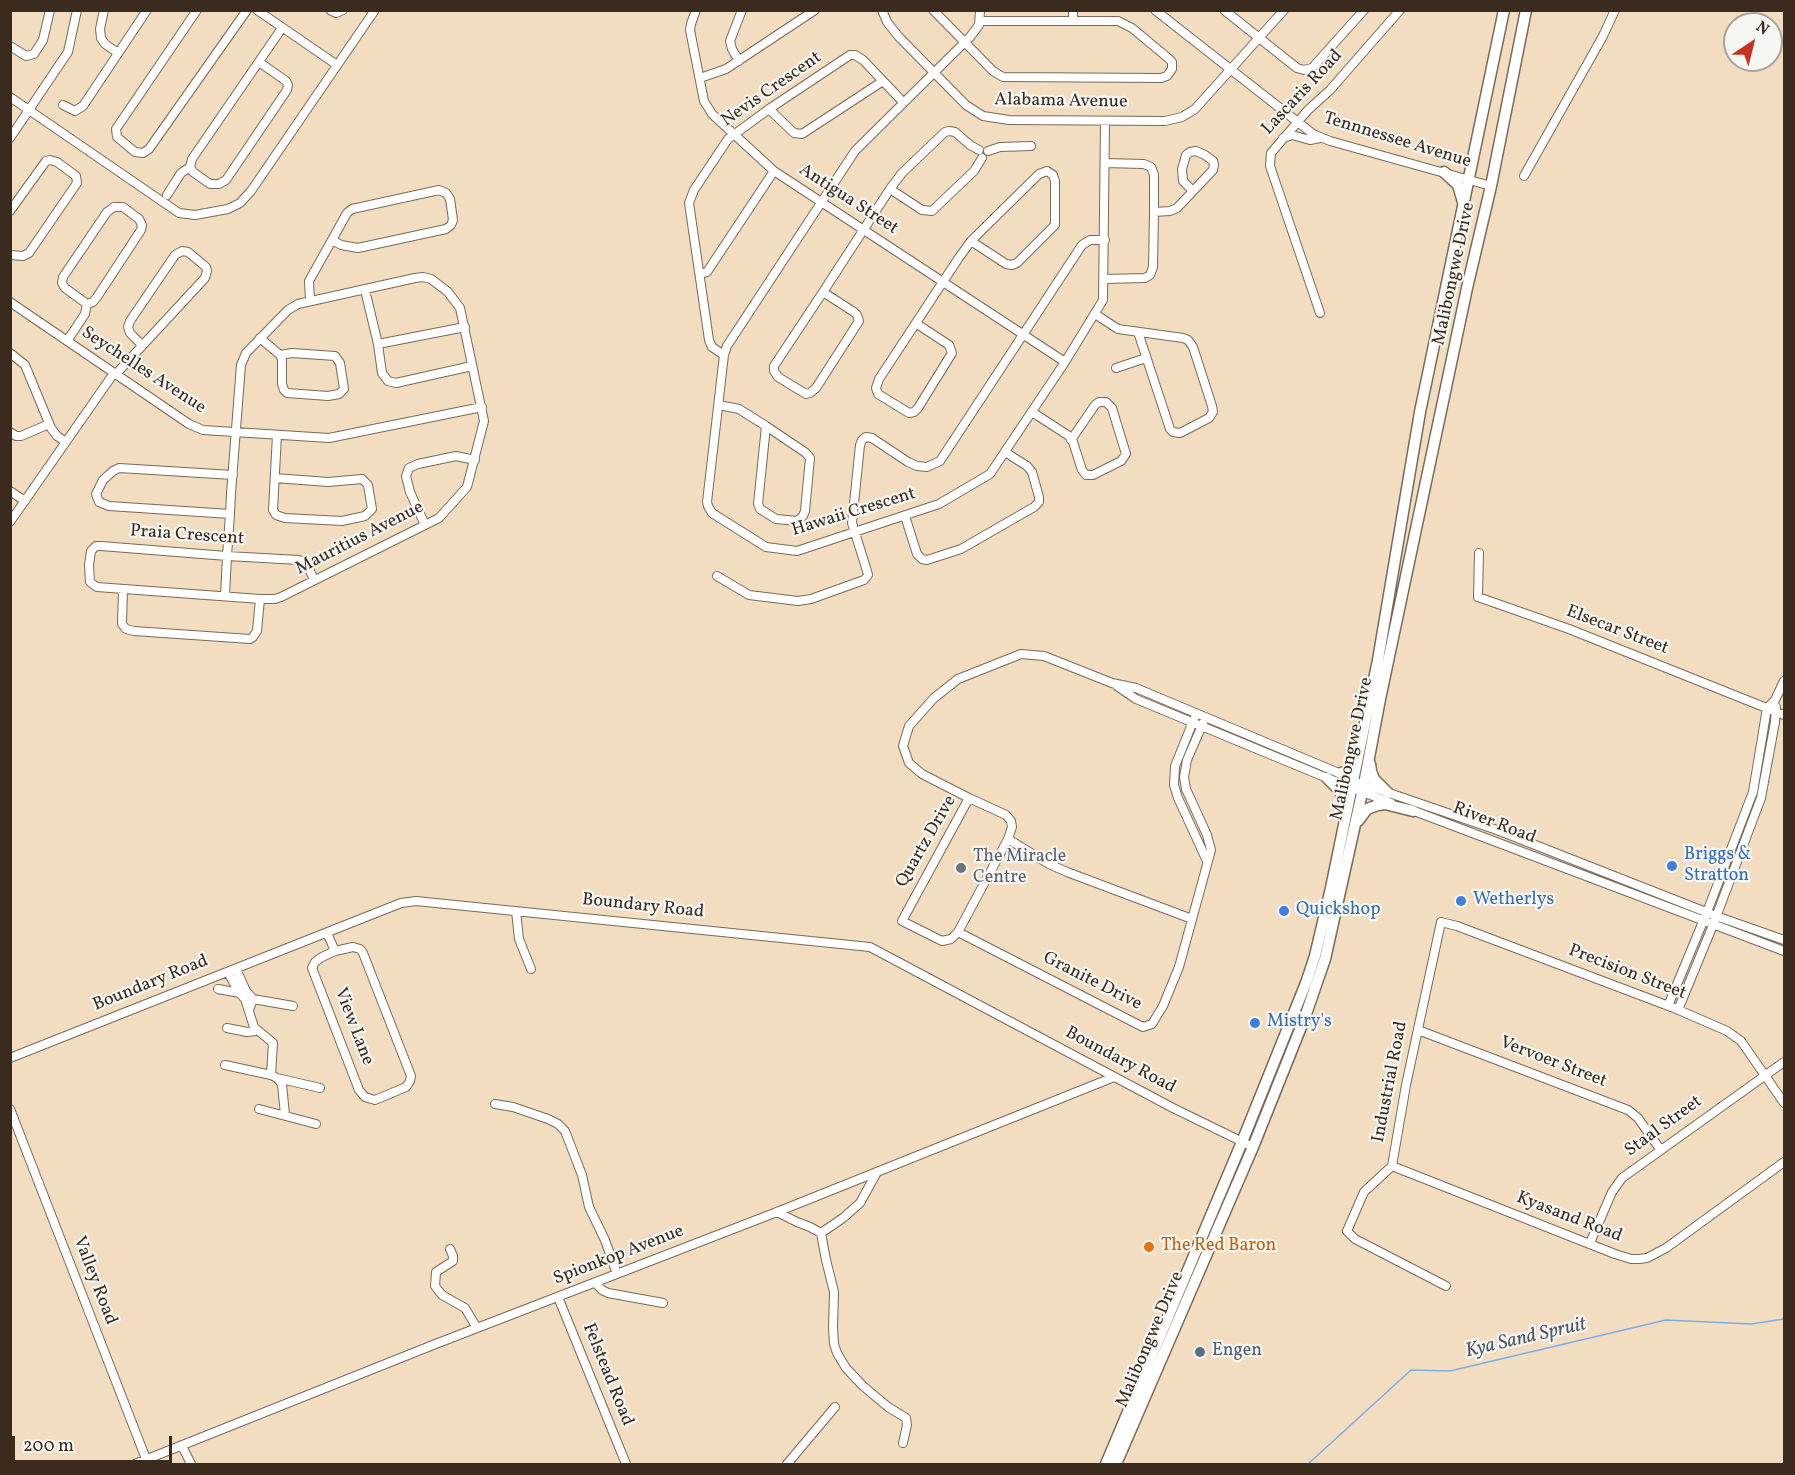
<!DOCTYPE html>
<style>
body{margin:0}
#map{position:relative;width:1795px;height:1475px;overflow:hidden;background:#f3ddc1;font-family:Vollkorn,serif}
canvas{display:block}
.frame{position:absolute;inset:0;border:12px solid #3b2a1e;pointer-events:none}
.north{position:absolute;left:1723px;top:12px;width:60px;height:60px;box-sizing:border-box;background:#f6f6f2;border:2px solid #aba49d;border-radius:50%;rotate:35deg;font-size:16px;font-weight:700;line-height:24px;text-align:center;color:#3b2a1e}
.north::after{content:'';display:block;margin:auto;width:21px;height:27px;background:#c8321e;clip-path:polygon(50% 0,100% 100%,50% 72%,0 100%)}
.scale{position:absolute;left:12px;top:1436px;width:160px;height:27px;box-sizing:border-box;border:3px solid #3b2a1e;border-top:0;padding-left:8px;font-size:18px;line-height:21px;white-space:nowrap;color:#3b2a1e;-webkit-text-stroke:4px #f6f6f2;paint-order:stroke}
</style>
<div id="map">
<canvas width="1795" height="1475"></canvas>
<div class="frame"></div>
<div class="north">N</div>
<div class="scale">200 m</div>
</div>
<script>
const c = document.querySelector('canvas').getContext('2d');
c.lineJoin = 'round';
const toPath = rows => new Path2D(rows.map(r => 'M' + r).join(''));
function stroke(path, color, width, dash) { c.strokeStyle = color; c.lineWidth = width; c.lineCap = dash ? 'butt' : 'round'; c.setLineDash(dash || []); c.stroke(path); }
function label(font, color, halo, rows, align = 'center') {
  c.font = font + ' Vollkorn,serif'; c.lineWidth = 4.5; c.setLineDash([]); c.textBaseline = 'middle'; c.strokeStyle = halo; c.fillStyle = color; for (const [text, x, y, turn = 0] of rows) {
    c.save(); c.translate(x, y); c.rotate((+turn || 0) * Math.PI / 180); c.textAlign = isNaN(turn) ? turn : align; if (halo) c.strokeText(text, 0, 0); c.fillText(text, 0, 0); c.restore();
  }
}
const stream = toPath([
 [1308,1464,1411,1370,1450,1371,1666,1320,1751,1324,1784,1319]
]);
const minor = toPath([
 [104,10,100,29,101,38,105,44,118,53],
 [197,10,116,129,117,137,135,152,143,153,149,149,247,10],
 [257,10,337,65],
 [330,10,336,13,343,10],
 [696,10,691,24,690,30,704,101,712,114,774,171,1065,362],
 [882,10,887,22,899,37,966,105,983,116,1009,120,1165,121,1182,117,1195,109,1284,10],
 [933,10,993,71,1003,77,1161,78,1167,76,1172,69,1172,62,1168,58,1132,28,1118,21,980,21],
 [980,10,979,25,970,37,855,151,727,346,724,355,707,502,708,506,712,513,766,547,797,551,939,504,990,474,1065,362,1103,300,1105,121],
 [1155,10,1313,134,1330,141,1491,186],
 [1224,10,1297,68,1304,70,1312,68,1364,10],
 [1073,21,1073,10],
 [10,46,26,56,34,54,43,40,50,10],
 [739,61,732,49,730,41,742,10],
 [259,62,286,81,288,85,287,90,226,180,219,184,210,184,193,172,190,167,192,159,282,28],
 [700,78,726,69,815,10],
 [10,97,179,213,195,215,228,209,240,203,251,191,375,10],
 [63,105,75,111,83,106,147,10],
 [769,109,794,133,802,134,883,81],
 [10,138,68,52,77,10],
 [1283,138,1292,135,1310,140,1320,138],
 [988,151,1000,147,1031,146],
 [1524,176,1603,36,1615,10],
 [890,189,922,210,932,211,974,171,982,158],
 [167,195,181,173,190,167],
 [114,207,123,207,139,219,142,225,141,230,97,297,93,302,87,304,65,288,62,283,63,277,107,212,114,207],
 [10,211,46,161,50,160,57,162,76,176,77,183,29,253,23,256,10,255],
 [1154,212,1170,211,1177,208,1213,170,1214,165,1213,161,1205,155,1196,151,1190,152,1186,155,1182,169,1183,181,1193,191],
 [700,274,707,272,774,171],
 [1104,279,1145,278,1150,275,1153,267,1154,212,1154,175,1151,167,1144,164,1105,163],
 [365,290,378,344,382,373,388,381,396,383,472,366],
 [823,292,774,366,774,371,778,377,806,394,810,393,816,388,859,321,857,315,854,312,823,292,890,189,902,173,945,132,949,131,955,132,970,145,979,150],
 [310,300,309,281,332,240,341,245,358,248,446,229,451,225,453,220,450,199,446,193,439,190,352,209,347,213,332,240],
 [10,302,189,424,203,430,329,438,482,407],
 [1320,313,1270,166,1271,153,1308,110,1330,90,1400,10],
 [1095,314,1118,329,1183,338,1188,340,1193,347,1212,406,1213,412,1209,418,1180,433,1173,432,1170,429,1138,332],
 [917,324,949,345,952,353,918,408,914,412,909,413,878,394,876,388,879,379,958,259,971,241,1039,174,1047,171,1053,175,1055,181,1055,225,1017,263,1012,265,1006,264,971,241],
 [260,338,280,355,282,359,282,384,284,390,287,393,328,396,339,394,344,389,340,363,335,356,292,353,280,355],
 [67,341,85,314,87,304],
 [378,344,465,327],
 [10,353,25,365,51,428,57,436,66,442],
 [724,355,712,347,709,340,689,203,694,190,728,139,769,109,850,55,855,55,863,60,903,102],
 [1116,368,1146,358],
 [116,374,205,278,207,271,206,267,188,252,182,251,175,255,130,321,128,327,130,333,142,345],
 [719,405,739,409,766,426,758,504,760,509,776,519,797,521,803,516,805,511,810,458,806,453,766,426],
 [1032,412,1069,436,1073,442,1082,470,1086,475,1093,475,1121,461,1126,454,1112,408,1106,402,1099,402,1095,405,1071,440],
 [10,432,16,436,21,436,49,424],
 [275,478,328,482,362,479,368,485,372,509,365,516,342,521,285,518,276,515,273,510,277,435],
 [10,491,25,501],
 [230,514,109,506,99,502,96,494,103,480,113,471,119,468,233,475],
 [905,516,917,554,922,559,927,560,961,549,1034,507,1039,502,1039,497,1032,472,1027,466,1005,452],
 [10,522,114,373],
 [425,525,410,492,406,476,409,468,418,464,456,456,475,460],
 [1479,553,1478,597,1569,629,1784,715],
 [717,576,749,595,798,601,811,599,864,580,868,575,867,571,852,523,860,445,862,440,866,437,872,438,908,462,917,466,927,467,940,461,1082,245,1090,240,1105,240],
 [123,589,122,624,126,629,134,631,250,639,253,637,257,631,260,599],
 [225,596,227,556,230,514,231,493,241,365,246,353,288,310,298,304,415,278,423,277,431,279,448,292,460,308,484,421,467,487,439,518,281,597,275,599,260,599,97,587,90,582,89,565,91,551,96,546,101,546,227,556,299,560,307,564,314,580],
 [1117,686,1136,699,1327,778,1391,803],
 [1194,719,1175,766,1174,785,1178,798,1207,861],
 [1360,783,1497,830,1716,916,1784,940],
 [969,798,922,774,909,763,903,746,909,726,934,698,958,679,1021,654,1044,656,1112,683,1136,688,1346,776],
 [1409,809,1784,951],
 [1008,839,958,932,1137,1024,1143,1027,1152,1024,1163,1006,1179,967,1211,850,1207,835,1186,789,1184,777,1187,760,1203,723],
 [516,911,519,939,531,969],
 [958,932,951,939,942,941,902,921,969,798,1006,815,1011,821,1012,827,1008,839,1049,864,1067,872,1192,919],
 [327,933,335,951],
 [353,947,360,949,363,953,411,1076,410,1081,406,1087,375,1100,365,1097,359,1090,312,968,315,962,322,957,335,951,353,947],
 [236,969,246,991,253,999,249,1010],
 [228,972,238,991,245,999,254,1027,273,1043,271,1075,277,1078,282,1084,285,1115],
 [218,989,240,993,243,992],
 [253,999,293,1006],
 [1668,1006,1707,912,1753,792,1767,708,1775,700,1784,681],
 [1678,1010,1713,925,1761,798,1775,722,1776,707],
 [227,1028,247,1032,256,1031],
 [1418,1030,1628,1110,1638,1118,1660,1149],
 [10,1058,401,903,416,901,870,947,1173,1108,1253,1147],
 [225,1065,271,1075],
 [277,1078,320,1088],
 [495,1104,513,1107,548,1119,558,1124,565,1131,582,1175,589,1207,605,1240,617,1274],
 [10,1109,148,1464],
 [259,1109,316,1124],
 [1392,1166,1615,1254,1631,1259,1639,1259,1647,1258,1666,1248,1784,1162],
 [777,1212,797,1222,810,1227,821,1233,826,1260,834,1292,833,1328,834,1344,837,1353,846,1368,863,1386,888,1407,906,1418,907,1425,903,1443],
 [821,1233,843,1218,860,1203,877,1172],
 [1590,1243,1612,1192,1622,1178,1784,1062],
 [450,1249,453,1256,453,1261,436,1272,435,1286,442,1295,465,1308,477,1328],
 [595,1283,602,1290,608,1293,663,1303],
 [1446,1286,1355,1239,1347,1231,1364,1192,1392,1166,1406,1085,1441,922,1457,926,1674,1008,1727,1031,1741,1041,1784,1103],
 [558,1297,626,1464],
 [182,1446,191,1464],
 [135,1464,433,1345,777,1212,1114,1077],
 [787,1464,835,1407]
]);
const major = toPath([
 [1444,172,1458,185,1463,202],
 [1370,764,1371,771,1374,779,1388,793],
 [1341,773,1348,771,1356,762],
 [1327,778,1340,791,1344,800,1344,808],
 [1358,821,1367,809,1378,805,1385,804,1413,811],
 [1106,1464,1242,1142,1306,983,1315,956,1331,888,1378,660,1420,412,1504,10],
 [1116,1464,1253,1147,1305,1017,1325,959,1364,784,1380,699,1467,288,1491,186,1526,10]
]);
const markers = [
 [1672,866,6,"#3f7fe0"],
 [961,868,6,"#6b7280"],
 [1461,901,6,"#3f7fe0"],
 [1284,911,6,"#3f7fe0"],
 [1255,1023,6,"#3f7fe0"],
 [1149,1247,6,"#e8710a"],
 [1200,1352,6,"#5c6f8a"]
];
const streetNames = [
 ["Nevis Crescent",772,90,-35],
 ["Lascaris Road",1303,93,-47],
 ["Alabama Avenue",1061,102,1],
 ["Tennnessee Avenue",1397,141,17],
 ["Antigua Street",848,200,33],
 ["Malibongwe Drive",1455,274,-78],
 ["Seychelles Avenue",143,371,33],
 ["Hawaii Crescent",854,513,-17],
 ["Praia Crescent",187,536,4],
 ["Mauritius Avenue",360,539,-27],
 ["Elsecar Street",1617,631,21],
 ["Malibongwe Drive",1353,749,-78],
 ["River Road",1494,824,21],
 ["Quartz Drive",927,842,-60],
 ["Boundary Road",643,907,6],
 ["Precision Street",1627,973,21],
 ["Granite Drive",1092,982,27],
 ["Boundary Road",151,984,-22],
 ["View Lane",353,1027,69],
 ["Boundary Road",1120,1061,28],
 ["Vervoer Street",1553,1063,21],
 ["Industrial Road",1391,1082,-79],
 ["Staal Street",1664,1127,-36],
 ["Kyasand Road",1569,1218,21],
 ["Spionkop Avenue",619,1256,-21],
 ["Valley Road",94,1281,69],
 ["Malibongwe Drive",1151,1340,-67],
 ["Felstead Road",607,1375,68]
];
const shopNames = [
 ["Briggs &",1684,856],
 ["Stratton",1684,877],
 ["Wetherlys",1473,901],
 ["Quickshop",1296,911],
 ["Mistry's",1267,1023]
];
const worshipNames = [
 ["The Miracle",973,858],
 ["Centre",973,879]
];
const foodNames = [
 ["The Red Baron",1161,1247]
];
const serviceNames = [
 ["Engen",1212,1352]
];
const waterNames = [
 ["Kya Sand Spruit",1526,1339,-13]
];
stroke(stream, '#7cade7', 1.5);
stroke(minor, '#7b6957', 10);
stroke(major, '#7b6957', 13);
stroke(minor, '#fff', 8);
stroke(major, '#fff', 10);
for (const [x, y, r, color] of markers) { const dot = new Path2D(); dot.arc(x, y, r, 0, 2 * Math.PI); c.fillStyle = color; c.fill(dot); stroke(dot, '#f6f6f2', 2); }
label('18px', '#3b2a1e', '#f6f6f2', streetNames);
label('18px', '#366cbe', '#f6f6f2', shopNames, 'left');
label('18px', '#5b616d', '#f6f6f2', worshipNames, 'left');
label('18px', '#c56008', '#f6f6f2', foodNames, 'left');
label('18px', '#4e5e75', '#f6f6f2', serviceNames, 'left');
label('italic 20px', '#525864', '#f6f6f2', waterNames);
</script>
